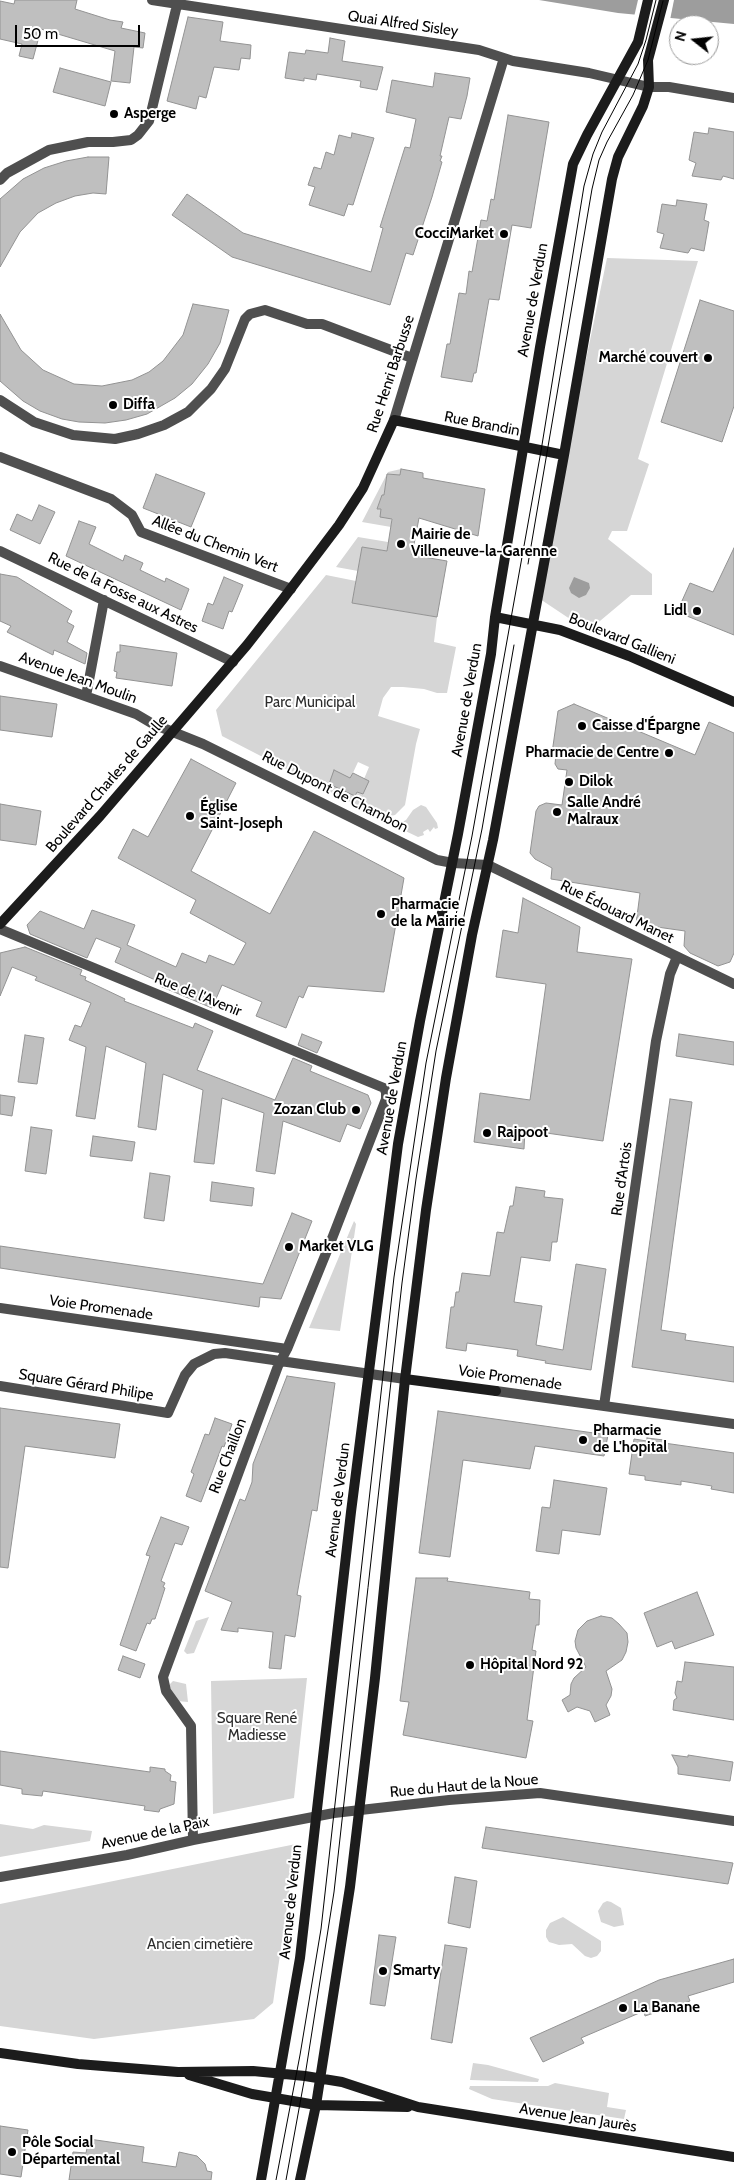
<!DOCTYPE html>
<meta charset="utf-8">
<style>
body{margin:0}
#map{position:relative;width:734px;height:2180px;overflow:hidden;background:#fff;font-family:Cabin,sans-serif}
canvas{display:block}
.north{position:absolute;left:669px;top:15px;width:50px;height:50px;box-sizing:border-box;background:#fff;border:1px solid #999;border-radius:50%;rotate:286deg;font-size:14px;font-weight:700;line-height:20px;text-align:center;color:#000}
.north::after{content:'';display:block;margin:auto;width:18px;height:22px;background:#000;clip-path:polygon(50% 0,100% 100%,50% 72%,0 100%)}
.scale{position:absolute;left:15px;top:25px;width:125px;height:22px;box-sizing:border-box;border:2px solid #000;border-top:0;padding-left:6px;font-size:15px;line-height:18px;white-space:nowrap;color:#000;-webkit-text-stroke:4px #fff;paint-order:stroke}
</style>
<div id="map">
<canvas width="734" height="2180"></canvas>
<div class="north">N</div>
<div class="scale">50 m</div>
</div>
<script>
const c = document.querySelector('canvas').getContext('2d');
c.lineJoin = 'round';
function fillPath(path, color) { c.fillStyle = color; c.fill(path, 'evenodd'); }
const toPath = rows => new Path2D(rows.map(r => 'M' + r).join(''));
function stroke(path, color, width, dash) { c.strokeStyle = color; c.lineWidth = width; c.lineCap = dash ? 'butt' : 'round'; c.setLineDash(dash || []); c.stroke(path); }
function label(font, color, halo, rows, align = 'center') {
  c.font = font + ' Cabin,sans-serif'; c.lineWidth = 4; c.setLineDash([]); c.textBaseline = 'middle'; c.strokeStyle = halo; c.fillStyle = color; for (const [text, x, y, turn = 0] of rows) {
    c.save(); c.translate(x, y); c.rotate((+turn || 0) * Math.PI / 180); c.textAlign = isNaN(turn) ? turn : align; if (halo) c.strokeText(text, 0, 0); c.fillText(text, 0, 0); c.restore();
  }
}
const green = toPath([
 [607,258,698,261,638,459,649,464,627,531,612,531,608,539,652,574,652,595,631,595,588,631,537,597],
 [401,469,400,475,387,474,384,495,382,495,377,509,381,509,391,519,391,527,362,522,388,472],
 [358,537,388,542,387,551,362,547,358,571,336,567],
 [326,575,356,581,352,603,437,617,434,642,456,647,447,693,437,693,424,689,403,687,391,687,383,698,378,716,420,729,416,744,405,805,395,815,381,818,222,736,216,710],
 [358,762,369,767,364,779,363,794,357,792,355,795,345,790],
 [421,805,426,807,437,823,438,828,435,829,434,827,430,832,428,829,423,832,424,835,418,837,395,826,406,820,413,810],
 [354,1221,356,1224,340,1331,309,1328],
 [209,1617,194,1653,187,1654,184,1651,196,1621],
 [307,1678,294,1798,213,1814,211,1681],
 [173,1681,186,1684,188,1702,177,1701,169,1690,170,1684],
 [0,1824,33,1829,44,1825,92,1831,90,1841,0,1857],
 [296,1844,273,2003,254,2019,94,2039,0,2026,0,1904],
 [607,1901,611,1902,621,1908,624,1925,614,1927,601,1922,598,1911,603,1903],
 [563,1917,601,1941,601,1951,597,1956,591,1958,585,1956,572,1944,559,1945,549,1942,546,1937,546,1930,550,1923],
 [473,2063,488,2065,539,2079,538,2082,470,2080],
 [555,2083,609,2093,607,2107,626,2110,624,2119,492,2099,469,2089,470,2086,548,2086]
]);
const water = toPath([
 [539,0,734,0,734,24,618,13],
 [574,577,589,583,590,588,586,595,579,598,571,593,569,588]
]);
const pier = toPath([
 [638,0,674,0,670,20,634,17]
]);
const building = toPath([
 [15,0,77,0,75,9,110,20,123,22,121,28,145,33,143,48,134,47,130,83,111,81,115,51,41,29,33,59,19,56,22,44,0,39,0,1,14,4,15,0],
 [188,17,223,22,220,41,251,45,250,59,241,58,239,70,214,67,206,98,199,96,196,109,167,101,188,17],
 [330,38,345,41,342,61,383,67,377,90,360,87,361,81,317,74,316,80,304,78,304,81,285,78,289,52,305,54,306,50,328,53,330,38],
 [60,68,111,82,105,106,53,92,60,68],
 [435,73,470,78,467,96,461,119,449,117,440,156,442,156,440,161,442,162,432,197,413,255,406,253,390,305,232,257,172,215,187,194,243,233,371,272,383,228,380,227,405,147,410,148,416,119,386,112,392,80,433,87,435,73],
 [508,115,549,122,531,228,512,225,499,300,489,299,476,373,474,373,472,382,441,377,447,344,450,344,459,293,466,294,469,271,472,272,481,220,487,221,491,199,494,200,508,115],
 [709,128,734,132,734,179,723,176,721,180,692,176,696,163,689,160,694,132,708,134,709,128],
 [352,133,374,138,353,205,348,204,344,216,309,205,315,187,308,185,314,167,321,169,326,152,334,155,339,135,351,138,352,133],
 [88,157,109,157,106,194,93,193,75,196,56,203,38,213,20,232,0,267,0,199,23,179,44,168,66,161,88,157],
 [677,200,707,204,704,220,709,222,704,251,691,248,688,253,660,248,664,234,657,232,662,204,676,206,677,200],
 [700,300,734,311,734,406,722,442,661,422,700,300],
 [193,304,229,310,220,343,208,364,192,384,175,398,147,414,126,420,105,423,79,422,62,419,40,411,23,401,0,381,0,314,21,350,43,370,74,384,102,386,132,380,149,372,163,361,183,335,193,304],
 [401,469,423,473,423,478,485,489,478,536,419,518,412,555,447,561,437,617,352,603,362,547,387,551,392,519,380,517,381,509,377,509,382,495,384,495,387,474,400,475,401,469],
 [156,474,205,493,191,527,143,508,156,474],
 [39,505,55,512,40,544,10,530,17,514,32,521,39,505],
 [79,521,96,527,89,544,123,561,125,555,143,563,140,570,165,582,166,578,189,589,181,610,66,556,79,521],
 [734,548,734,635,677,612,690,583,713,592,734,548],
 [0,574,17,577,72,611,67,622,74,626,67,642,87,653,85,664,54,650,53,655,7,632,11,626,0,621,0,574],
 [224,577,243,585,232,612,229,611,223,629,202,621,208,603,213,605,224,577],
 [120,645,177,653,172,686,116,678,117,672,114,671,117,652,120,652,120,645],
 [0,696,57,704,52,737,0,730,0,696],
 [574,704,695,755,709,722,734,733,734,953,730,962,718,966,690,953,684,946,685,931,636,924,640,893,551,879,552,868,535,859,530,853,536,811,539,806,546,803,562,805,567,770,558,769,555,764,556,754,552,753,558,711,574,704],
 [191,759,236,783,191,871,270,914,314,831,404,878,384,992,308,986,303,998,299,996,286,1028,256,1016,262,1002,222,985,212,1008,160,986,162,983,115,962,121,948,96,938,87,958,30,934,27,925,40,911,84,929,92,910,135,925,127,945,176,967,182,953,206,963,209,955,234,965,246,943,190,913,196,900,118,858,133,829,148,837,191,759],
 [334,770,350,778,353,773,369,781,363,794,357,792,355,796,329,784,334,770],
 [0,804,41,811,36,845,0,840,0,804],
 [523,898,580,927,577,952,632,959,603,1141,525,1130,524,1149,474,1142,480,1093,530,1100,546,984,496,977,503,930,518,933,523,898],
 [25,947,82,970,80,975,86,977,85,980,125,999,124,1001,193,1028,195,1023,213,1031,197,1070,275,1100,293,1058,312,1066,310,1071,368,1095,371,1103,360,1129,347,1124,340,1142,283,1121,275,1174,256,1171,264,1113,222,1098,214,1164,194,1162,203,1090,163,1074,156,1130,138,1127,146,1063,106,1046,95,1119,76,1116,86,1047,69,1040,75,1025,81,1027,91,1003,35,980,37,977,12,967,0,996,0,953,25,947],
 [302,1034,322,1042,317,1053,298,1045,302,1034],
 [679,1034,734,1042,734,1065,676,1056,679,1034],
 [25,1035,44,1038,37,1084,18,1082,25,1035],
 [0,1095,15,1097,12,1116,0,1114,0,1095],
 [670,1099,692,1102,661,1330,686,1334,685,1340,734,1347,734,1382,632,1367,670,1099],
 [31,1127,52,1130,46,1174,25,1171,31,1127],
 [93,1136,135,1142,132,1161,90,1156,93,1136],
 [150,1173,170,1176,164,1221,144,1218,150,1173],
 [212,1182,254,1188,252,1206,210,1201,212,1182],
 [516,1187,545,1191,544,1197,563,1199,557,1242,552,1242,550,1261,521,1257,514,1302,542,1306,536,1345,563,1350,576,1264,606,1269,591,1370,545,1363,546,1361,517,1356,518,1350,467,1343,466,1351,446,1348,451,1307,454,1307,456,1292,459,1292,462,1273,490,1276,497,1232,504,1233,510,1206,513,1206,516,1187],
 [292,1213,312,1221,281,1299,260,1297,259,1307,0,1268,0,1246,263,1284,292,1213],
 [287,1376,335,1383,317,1511,312,1510,297,1595,301,1596,295,1637,285,1635,281,1669,269,1668,273,1632,238,1628,238,1632,221,1630,232,1602,205,1591,240,1499,245,1501,252,1482,253,1464,287,1376],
 [0,1408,120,1424,115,1458,25,1446,8,1568,0,1567,0,1408],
 [438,1411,608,1435,604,1456,535,1446,530,1469,463,1460,450,1557,419,1553,438,1411],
 [215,1418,232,1424,224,1447,222,1446,201,1502,186,1496,194,1474,191,1472,205,1434,209,1435,215,1418],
 [647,1438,664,1440,664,1443,734,1453,734,1493,711,1489,712,1486,681,1481,681,1485,645,1480,645,1476,629,1474,634,1439,647,1441,647,1438],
 [554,1480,607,1488,600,1535,562,1530,559,1554,536,1551,542,1507,550,1508,554,1480],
 [161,1517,189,1527,182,1545,175,1543,161,1581,165,1583,163,1587,165,1588,155,1619,152,1619,150,1624,147,1623,136,1651,120,1645,150,1556,146,1555,161,1517],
 [416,1578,448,1578,447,1581,530,1592,529,1599,540,1600,539,1625,536,1625,532,1650,536,1651,527,1720,533,1721,526,1758,403,1735,409,1702,400,1701,416,1578],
 [697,1592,714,1635,675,1649,672,1641,657,1647,644,1613,697,1592],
 [601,1616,612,1618,619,1624,627,1633,628,1642,626,1652,622,1660,606,1671,612,1689,611,1696,606,1705,610,1715,595,1722,590,1711,577,1707,568,1712,562,1700,570,1695,571,1684,574,1678,586,1667,576,1648,575,1641,578,1630,587,1621,601,1616],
 [123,1656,145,1664,140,1678,118,1670,123,1656],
 [685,1662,734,1667,734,1720,673,1710,674,1700,677,1698,675,1693,677,1681,682,1682,685,1662],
 [0,1751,150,1772,150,1767,165,1769,165,1771,171,1775,170,1781,176,1782,174,1804,160,1809,159,1812,144,1810,145,1806,43,1791,42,1796,22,1794,22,1789,0,1785,0,1751],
 [672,1755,688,1757,688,1755,733,1762,730,1781,678,1774,678,1767,672,1755],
 [486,1827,733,1863,728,1884,482,1848,486,1827],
 [455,1877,477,1881,470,1928,448,1923,455,1877],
 [379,1935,396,1937,385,2006,370,2004,379,1935],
 [445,1945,467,1948,452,2043,431,2039,445,1945],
 [734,1959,734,1982,688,1996,690,2001,645,2016,644,2011,581,2038,584,2043,543,2062,530,2038,659,1980,734,1959],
 [0,2126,28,2130,21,2177,0,2174,0,2126],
 [89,2139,144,2147,142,2162,176,2167,179,2152,197,2156,205,2164,207,2171,212,2172,211,2180,69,2180,73,2152,86,2153,89,2139]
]);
const street = toPath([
 [152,0,479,50,513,61,589,73,649,87,669,87,734,98],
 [0,180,7,173,49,150,88,142,113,142,131,140,138,135,149,121,177,5],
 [0,400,34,422,73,435,115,439,138,434,164,425,188,412,211,389,225,369,245,319,250,314,265,310,307,324,322,324,412,358],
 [394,420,504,58],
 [0,457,111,499,132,515,141,532,291,589],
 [0,551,233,662],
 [0,666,136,714,153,724,203,744,437,860,453,863,488,865,734,984],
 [86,696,104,600],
 [0,929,384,1088,386,1092,386,1099,333,1236,287,1349,278,1366,163,1677,166,1691,191,1726,193,1840],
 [0,1308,287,1349],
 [0,1386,168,1413,185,1375,194,1364,214,1354,225,1353,405,1379],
 [496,1391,734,1424],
 [604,1406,656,1041,670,974,677,957],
 [0,1877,127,1855,193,1840,334,1813,449,1800,540,1793,734,1821]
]);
const secondary = toPath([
 [495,617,560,630,629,656,734,702],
 [0,924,100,816,247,645,283,599,339,525,363,488,394,420,564,455],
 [405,1379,496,1391],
 [0,2053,78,2064,178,2072,253,2071,305,2076,342,2082,418,2107,734,2157],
 [189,2075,252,2094,316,2105,408,2107],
 [261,2180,300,1958,351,1512,398,1144,420,1021,458,834,491,654,495,617,540,347,573,164,587,135,638,42,648,0],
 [300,2180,316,2105,350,1887,375,1678,405,1379,426,1210,446,1078,472,935,493,840,564,455,612,179,618,157,643,106,649,87,648,60,664,0]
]);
const tram = toPath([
 [528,564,592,189,599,160,607,142,633,95,648,60,663,1],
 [276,2180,300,2055,321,1929,394,1277,426,1063,472,836,541,451,584,186,593,154,602,132,638,64,646,40,656,0],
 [286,2180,305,2076,334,1892,402,1283,416,1179,436,1051,482,829,514,645]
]);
const markers = [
 [114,114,5,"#000"],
 [504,234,5,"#000"],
 [708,358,5,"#000"],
 [113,405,5,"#000"],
 [401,544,5,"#000"],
 [697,611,5,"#000"],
 [582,726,5,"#000"],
 [669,753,5,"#000"],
 [569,782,5,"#000"],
 [557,812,5,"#000"],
 [190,816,5,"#000"],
 [381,914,5,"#000"],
 [356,1110,5,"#000"],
 [487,1133,5,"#000"],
 [289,1247,5,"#000"],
 [583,1440,5,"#000"],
 [470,1665,5,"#000"],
 [383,1971,5,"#000"],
 [623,2008,5,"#000"],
 [12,2152,5,"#000"]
];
const streetNames = [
 ["Quai Alfred Sisley",403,24,8],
 ["Avenue de Verdun",533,300,-80],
 ["Rue Henri Barbusse",391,374,-72],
 ["Rue Brandin",482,424,11],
 ["Allée du Chemin Vert",215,544,21],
 ["Rue de la Fosse aux Astres",123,593,26],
 ["Boulevard Gallieni",622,639,22],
 ["Avenue Jean Moulin",78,678,20],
 ["Avenue de Verdun",467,700,-80],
 ["Boulevard Charles de Gaulle",107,784,-49],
 ["Rue Dupont de Chambon",335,792,27],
 ["Rue Édouard Manet",617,912,26],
 ["Rue de l'Avenir",198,995,22],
 ["Avenue de Verdun",392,1098,-80],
 ["Rue d'Artois",622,1179,-82],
 ["Voie Promenade",101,1308,8],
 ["Voie Promenade",510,1378,8],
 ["Square Gérard Philipe",86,1385,9],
 ["Rue Chaillon",228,1456,-69],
 ["Avenue de Verdun",338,1500,-83],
 ["Rue du Haut de la Noue",464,1786,-5],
 ["Avenue de la Paix",155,1833,-12],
 ["Avenue de Verdun",291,1902,-84],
 ["Avenue Jean Jaurès",578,2118,9]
];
const poiNames = [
 ["Asperge",124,114],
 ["CocciMarket",494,234,"right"],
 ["Marché couvert",698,358,"right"],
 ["Diffa",123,405],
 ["Mairie de",411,535],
 ["Villeneuve-la-Garenne",411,552],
 ["Lidl",687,611,"right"],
 ["Caisse d'Épargne",592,726],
 ["Pharmacie de Centre",659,753,"right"],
 ["Dilok",579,782],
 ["Salle André",567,803],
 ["Malraux",567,820],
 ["Église",200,807],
 ["Saint-Joseph",200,824],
 ["Pharmacie",391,905],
 ["de la Mairie",391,922],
 ["Zozan Club",346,1110,"right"],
 ["Rajpoot",497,1133],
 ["Market VLG",299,1247],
 ["Pharmacie",593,1431],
 ["de L'hopital",593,1448],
 ["Hôpital Nord 92",480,1665],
 ["Smarty",393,1971],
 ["La Banane",633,2008],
 ["Pôle Social",22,2143],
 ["Départemental",22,2160]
];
const parkNames = [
 ["Parc Municipal",310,703],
 ["Square René",257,1719],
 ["Madiesse",257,1736],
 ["Ancien cimetière",200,1945]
];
fillPath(green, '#d6d6d6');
fillPath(water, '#9d9d9d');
fillPath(pier, '#fff');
fillPath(building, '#bfbfbf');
stroke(building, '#939393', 1);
stroke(street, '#4f4f4f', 10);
stroke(secondary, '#1c1c1c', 10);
stroke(tram, '#000', 1);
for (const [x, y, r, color] of markers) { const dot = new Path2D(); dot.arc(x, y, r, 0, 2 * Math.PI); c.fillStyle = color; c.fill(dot); stroke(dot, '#fff', 2); }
label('15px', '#000', '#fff', streetNames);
label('bold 15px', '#000', '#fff', poiNames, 'left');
label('15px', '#2d2d2d', '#fff', parkNames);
</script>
